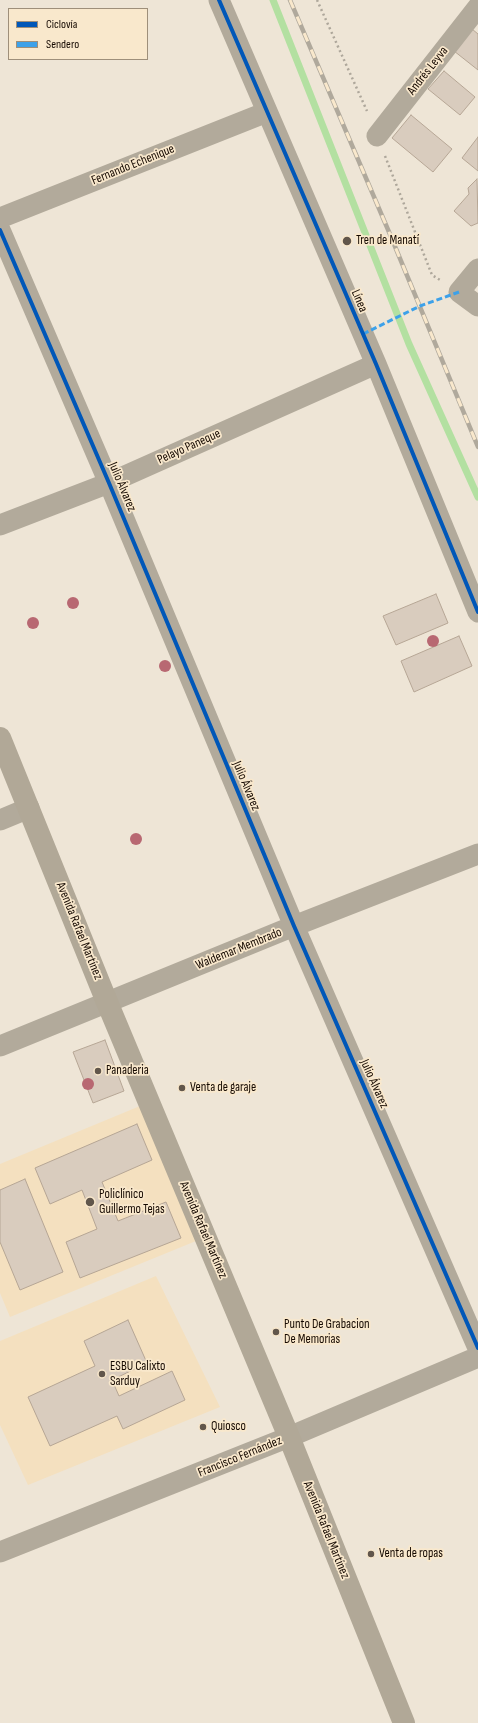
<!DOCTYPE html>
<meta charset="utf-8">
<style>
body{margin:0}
#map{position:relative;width:478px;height:1723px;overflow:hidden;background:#eee5d6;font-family:"Sofia Sans Condensed",sans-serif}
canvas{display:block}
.legend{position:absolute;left:8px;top:8px;width:140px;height:52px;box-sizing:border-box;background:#f9e8cc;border:1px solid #9e8f7a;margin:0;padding:5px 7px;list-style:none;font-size:12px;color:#150900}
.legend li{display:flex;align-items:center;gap:8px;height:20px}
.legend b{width:20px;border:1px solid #9e8f7a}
</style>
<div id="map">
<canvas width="478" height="1723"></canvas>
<ul class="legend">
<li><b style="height:5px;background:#0057b8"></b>Ciclovía</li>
<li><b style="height:5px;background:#3da1e9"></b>Sendero</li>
</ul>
</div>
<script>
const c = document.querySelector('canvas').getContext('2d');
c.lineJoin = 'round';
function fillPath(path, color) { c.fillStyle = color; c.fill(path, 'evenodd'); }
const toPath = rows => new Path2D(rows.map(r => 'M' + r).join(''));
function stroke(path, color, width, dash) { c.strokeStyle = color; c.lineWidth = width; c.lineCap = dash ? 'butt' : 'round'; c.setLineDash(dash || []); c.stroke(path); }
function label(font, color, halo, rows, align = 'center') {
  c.font = font + ' "Sofia Sans Condensed",sans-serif'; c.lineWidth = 3.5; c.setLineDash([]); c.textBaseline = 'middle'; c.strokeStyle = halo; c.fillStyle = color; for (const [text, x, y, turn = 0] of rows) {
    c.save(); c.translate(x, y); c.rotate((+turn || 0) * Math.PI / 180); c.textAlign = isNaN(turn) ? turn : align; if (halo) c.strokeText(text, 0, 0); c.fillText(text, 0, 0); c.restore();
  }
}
const built = toPath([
 [140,1106,196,1241,10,1317,0,1293,0,1164],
 [156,1276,220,1407,28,1485,0,1425,0,1341]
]);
const stream = toPath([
 [273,0,409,344,478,497]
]);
const building = toPath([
 [472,29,478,34,478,70,454,51,472,29],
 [444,71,475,97,460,115,428,89,444,71],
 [411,115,452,149,433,172,392,138,411,115],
 [478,137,478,171,462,158,478,137],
 [477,179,478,223,471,226,454,211,469,194,468,188,477,179],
 [436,594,448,623,396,645,383,616,436,594],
 [459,636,472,666,414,692,401,661,459,636],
 [105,1040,124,1091,93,1103,73,1052,105,1040],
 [137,1124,152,1160,102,1182,118,1221,166,1202,181,1238,80,1278,66,1242,97,1229,82,1190,50,1204,35,1168,137,1124],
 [25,1179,63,1272,20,1290,0,1242,0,1190,25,1179],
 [128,1320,147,1363,112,1380,119,1396,172,1371,185,1400,123,1429,117,1416,50,1446,28,1397,95,1366,84,1341,128,1320]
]);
const path = toPath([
 [317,0,367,111],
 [385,156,432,275,440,280]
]);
const minor = toPath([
 [219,0,376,364,478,612],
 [377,136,478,7],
 [0,218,267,112],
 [0,230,109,483,294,926,478,1348],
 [478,269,459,292,478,306],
 [0,525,109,483,376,364],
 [0,820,29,808],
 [0,1046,294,926,478,854],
 [0,1552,289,1437,478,1357]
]);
const secondary = toPath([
 [0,738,107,1002,289,1437,404,1723]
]);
const rail = toPath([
 [290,0,389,232,478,447]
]);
const quiet = toPath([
 [363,334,420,306,459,292]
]);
const cycleway = toPath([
 [219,0,376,364,478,612],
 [0,230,109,483,294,926,478,1348]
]);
const trees = [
 [73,603],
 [33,623],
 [433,641],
 [165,666],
 [136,839],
 [88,1084]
];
const markers = [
 [347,241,5,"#61564b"],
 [98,1071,4,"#61564b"],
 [182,1088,4,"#61564b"],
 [90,1202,5,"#61564b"],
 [276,1332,4,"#61564b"],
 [102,1374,4,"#61564b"],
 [203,1427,4,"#61564b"],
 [371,1554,4,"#61564b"]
];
const streetNames = [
 ["Andrés Leyva",428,71,-52],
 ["Fernando Echenique",133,165,-22],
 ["Línea",359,301,67],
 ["Pelayo Paneque",189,447,-24],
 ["Julio Álvarez",122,487,67],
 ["Julio Álvarez",246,786,67],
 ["Avenida Rafael Martínez",79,931,68],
 ["Waldemar Membrado",239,949,-22],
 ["Julio Álvarez",374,1084,66],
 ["Avenida Rafael Martínez",203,1230,67],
 ["Francisco Fernández",240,1457,-22],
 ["Avenida Rafael Martínez",326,1530,68]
];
const poiNames = [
 ["Tren de Manatí",356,241],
 ["Panaderia",106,1071],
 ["Venta de garaje",190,1088],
 ["Policlínico",99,1195],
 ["Guillermo Tejas",99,1210],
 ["Punto De Grabacion",284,1325],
 ["De Memorias",284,1340],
 ["ESBU Calixto",110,1367],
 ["Sarduy",110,1382],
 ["Quiosco",211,1427],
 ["Venta de ropas",379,1554]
];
fillPath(built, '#f4e0bf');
stroke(stream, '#b3e0a1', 7);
fillPath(building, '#d9ccbe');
stroke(building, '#b6a695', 1);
stroke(path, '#aea79b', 2.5, [2, 3]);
stroke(minor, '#b2aa9b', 21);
stroke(secondary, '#b1a897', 22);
stroke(rail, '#b0a99c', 4.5);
stroke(rail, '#f9e8cc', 3, [9]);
stroke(quiet, '#3da1e9', 3, [6, 3]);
stroke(cycleway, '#0057b8', 4);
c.fillStyle = '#b86872';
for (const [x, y] of trees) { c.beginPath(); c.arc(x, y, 6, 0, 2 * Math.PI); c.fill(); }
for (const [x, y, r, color] of markers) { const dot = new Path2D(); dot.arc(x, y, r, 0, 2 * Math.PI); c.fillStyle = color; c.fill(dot); stroke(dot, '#f9e8cc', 1.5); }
label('13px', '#150900', '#f9e8cc', streetNames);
label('13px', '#150900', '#f9e8cc', poiNames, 'left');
</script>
